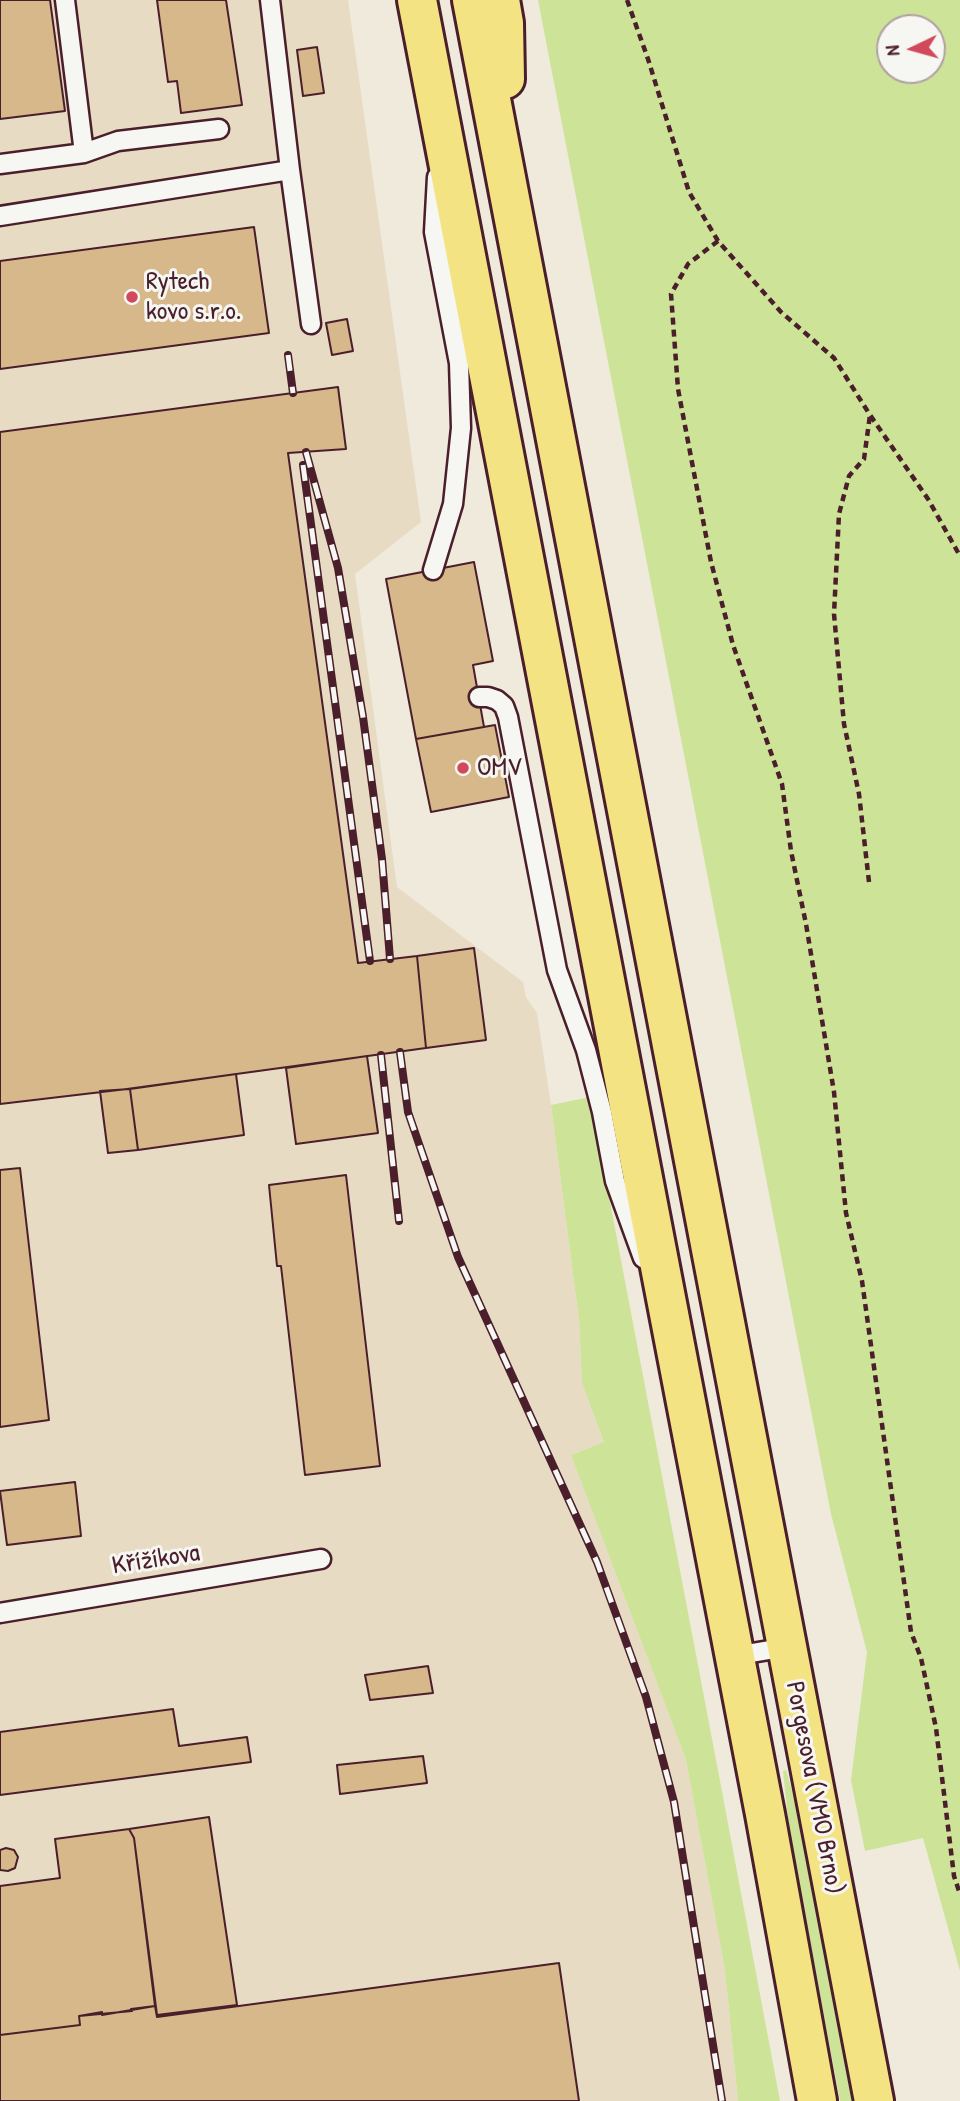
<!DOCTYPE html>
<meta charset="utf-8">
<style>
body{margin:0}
#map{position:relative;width:960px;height:2101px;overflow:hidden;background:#f0eadd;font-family:"Patrick Hand",sans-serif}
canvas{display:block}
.north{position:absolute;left:876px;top:14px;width:70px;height:70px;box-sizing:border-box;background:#f6f6f2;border:2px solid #b1a0a2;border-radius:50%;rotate:265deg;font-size:19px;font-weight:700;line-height:28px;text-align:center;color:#4a1f2b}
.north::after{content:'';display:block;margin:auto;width:24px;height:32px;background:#d1495b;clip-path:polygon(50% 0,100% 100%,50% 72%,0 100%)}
</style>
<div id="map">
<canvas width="960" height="2101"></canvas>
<div class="north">N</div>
</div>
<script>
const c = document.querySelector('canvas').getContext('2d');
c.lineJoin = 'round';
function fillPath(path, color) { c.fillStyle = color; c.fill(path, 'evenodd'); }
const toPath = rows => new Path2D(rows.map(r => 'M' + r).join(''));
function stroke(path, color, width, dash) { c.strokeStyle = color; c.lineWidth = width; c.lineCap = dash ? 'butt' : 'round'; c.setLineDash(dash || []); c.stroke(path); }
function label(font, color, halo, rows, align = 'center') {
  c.font = font + ' "Patrick Hand",sans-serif'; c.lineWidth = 6; c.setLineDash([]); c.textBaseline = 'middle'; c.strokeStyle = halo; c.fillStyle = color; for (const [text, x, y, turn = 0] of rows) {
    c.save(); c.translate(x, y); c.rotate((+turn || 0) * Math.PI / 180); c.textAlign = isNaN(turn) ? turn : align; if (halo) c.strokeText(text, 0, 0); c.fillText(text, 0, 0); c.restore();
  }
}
const built = toPath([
 [0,0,348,0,421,522,355,574,397,887,523,982,526,997,537,1013,551,1105,579,1320,582,1383,604,1442,571,1455,686,1760,725,1970,738,2101,0,2101]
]);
const green = toPath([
 [538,0,960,0,960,1971,923,1838,865,1851,851,1780,867,1652,831,1514],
 [890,28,932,28,932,70,890,70],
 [590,1097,717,1765,780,2101,738,2101,725,1970,686,1760,571,1455,604,1442,582,1383,579,1320,551,1105],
 [786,1770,804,1832,855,2101,840,2101,790,1836,783,1771]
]);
const building = toPath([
 [0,0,50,0,65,111,0,119,0,0],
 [157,0,226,0,242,105,181,113,177,81,168,82,157,0],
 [317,47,324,93,303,96,297,50,317,47],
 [254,227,269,333,0,369,0,261,254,227],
 [347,319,353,351,332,355,326,323,347,319],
 [338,387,346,449,288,453,358,963,417,956,426,1048,127,1089,0,1104,0,432,338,387],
 [474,562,493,661,473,665,484,727,416,739,386,579,474,562],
 [495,725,509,797,431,812,416,739,495,725],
 [474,948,486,1040,426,1048,417,956,474,948],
 [367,1056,378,1133,296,1144,286,1068,367,1056],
 [236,1074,244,1135,138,1150,130,1089,236,1074],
 [130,1089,138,1150,108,1153,100,1091,130,1089],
 [20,1168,49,1420,0,1427,0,1170,20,1168],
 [346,1175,380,1466,305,1475,281,1266,277,1266,269,1185,346,1175],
 [75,1482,81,1536,7,1545,0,1491,75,1482],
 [428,1666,433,1693,370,1700,365,1675,428,1666],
 [173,1709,179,1746,247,1737,251,1762,0,1795,0,1732,173,1709],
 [423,1756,427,1783,340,1794,337,1765,423,1756],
 [209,1817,237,2005,157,2015,134,1838,129,1829,209,1817],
 [129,1829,134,1838,155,2006,131,2009,132,2011,79,2016,80,2025,0,2035,0,1886,60,1878,55,1839,129,1829],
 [6,1848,14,1850,18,1857,15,1868,8,1871,0,1870,0,1850,6,1848],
 [559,1963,579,2101,0,2101,0,2035,80,2025,79,2016,102,2012,102,2015,155,2006,157,2017,559,1963]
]);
const path = toPath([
 [627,0,648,59,689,192,718,241,781,312,834,358,870,415,928,499,960,556],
 [718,241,688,264,671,294,678,389,711,562,733,645,782,784,791,851,806,924,834,1092,846,1213,862,1281,911,1632,921,1658,936,1728,954,1876,960,1894],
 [869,882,859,794,844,724,834,614,839,514,849,476,864,459,870,415]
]);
const lane = toPath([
 [84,153,118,141,219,129],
 [0,164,84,153,65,0],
 [290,170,311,324],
 [0,216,290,170,270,0],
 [433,570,453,504,461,428,459,363,434,232,437,177],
 [479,697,488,697,497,700,504,706,508,717,557,970,586,1050,602,1112,615,1181,643,1258],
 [0,1613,321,1559],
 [734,1656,787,1647]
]);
const highway = toPath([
 [417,0,765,1814,817,2101],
 [472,0,874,2101],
 [500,0,504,23,505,79]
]);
const rail = toPath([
 [288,355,293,393],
 [306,452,338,568,363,717,382,859,390,959],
 [303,465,370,961],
 [400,1052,408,1112,458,1257,597,1562,646,1697,674,1802,722,2101],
 [381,1055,399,1221]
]);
const markers = [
 [132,297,7,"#d1495b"],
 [463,768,7,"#d1495b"]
];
const poiNames = [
 ["Rytech",146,282],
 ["kovo s.r.o.",146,312],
 ["OMV",477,768]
];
const streetNames = [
 ["Křížíkova",156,1560,-9],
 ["Porgesova (VMO Brno)",814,1788,79]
];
fillPath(built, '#e8dbc4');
fillPath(green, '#cde398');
fillPath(building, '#d7b88b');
stroke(building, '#4a1f2b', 2);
stroke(lane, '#4a1f2b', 23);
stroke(highway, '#4a1f2b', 44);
stroke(path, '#4a1f2b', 4.5, [7, 5]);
stroke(lane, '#f6f6f2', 18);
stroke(highway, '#f4e382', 38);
stroke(rail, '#4a1f2b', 8);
stroke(rail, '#f6f6f2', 5, [16]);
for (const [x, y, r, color] of markers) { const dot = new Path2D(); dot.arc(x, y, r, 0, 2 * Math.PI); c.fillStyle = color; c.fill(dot); stroke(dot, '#f6f6f2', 2.5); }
label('26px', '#4a1f2b', '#f6f6f2', poiNames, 'left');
label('26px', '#4a1f2b', '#f6f6f2', streetNames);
</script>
